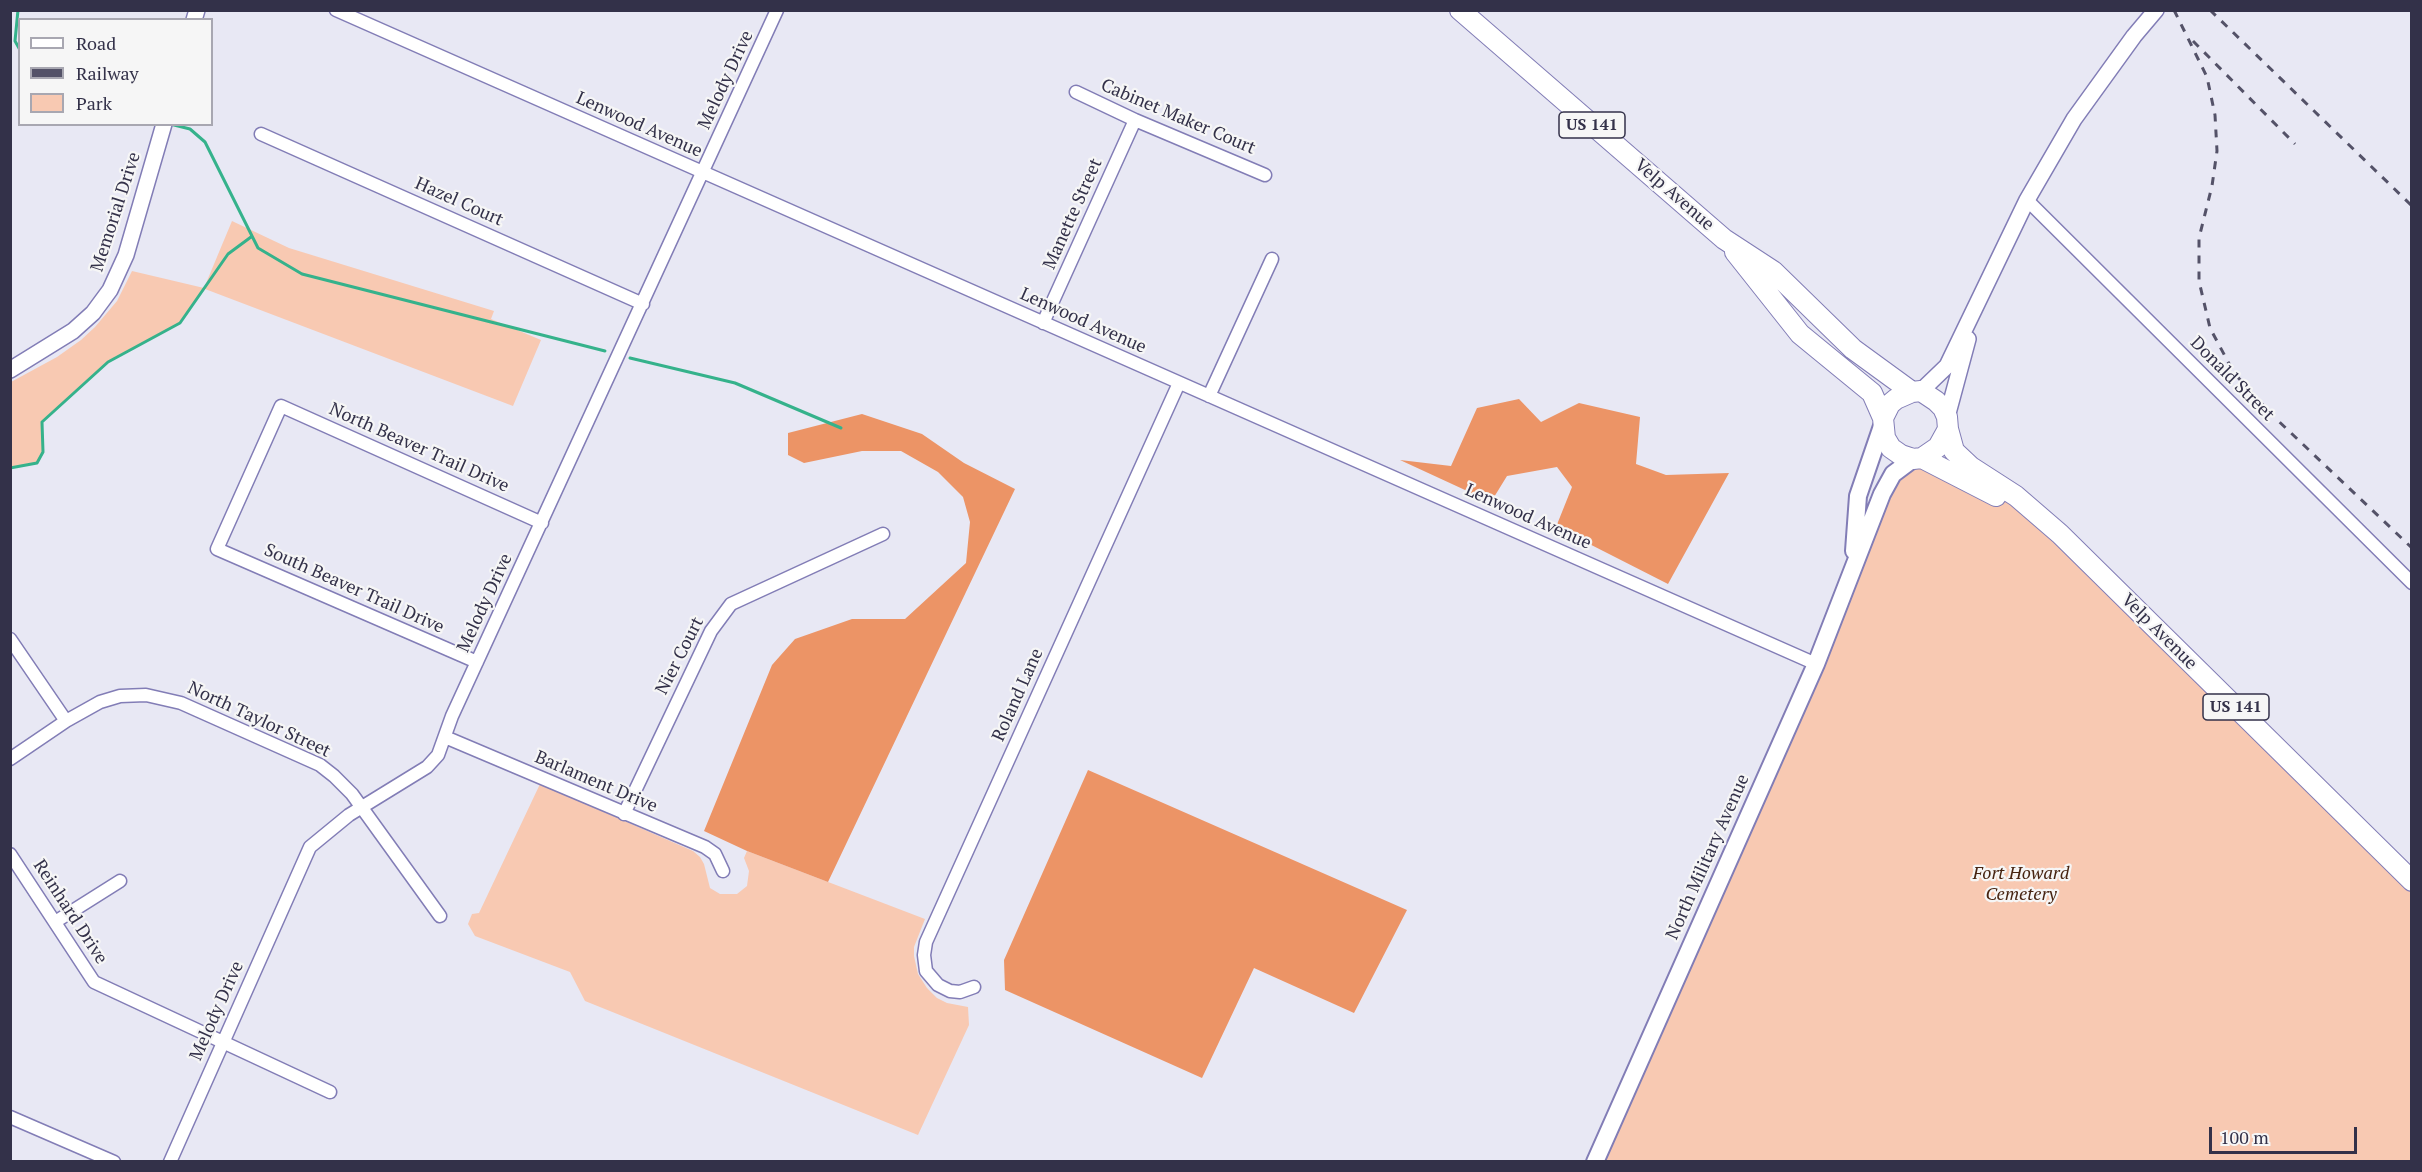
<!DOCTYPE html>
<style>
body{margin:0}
#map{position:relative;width:2422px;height:1172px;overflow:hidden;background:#e8e8f4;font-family:"PT Serif",serif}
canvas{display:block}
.frame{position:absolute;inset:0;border:12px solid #333149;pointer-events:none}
.legend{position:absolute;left:18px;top:18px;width:195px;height:108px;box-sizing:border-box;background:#f6f6f6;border:2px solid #a8a7b1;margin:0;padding:8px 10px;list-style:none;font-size:18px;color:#333149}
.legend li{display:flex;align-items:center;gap:12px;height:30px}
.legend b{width:30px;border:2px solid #a8a7b1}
.scale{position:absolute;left:2209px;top:1127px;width:148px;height:27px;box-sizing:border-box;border:3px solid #333149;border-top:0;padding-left:8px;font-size:18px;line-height:21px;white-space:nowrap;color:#333149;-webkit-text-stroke:4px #f6f6f6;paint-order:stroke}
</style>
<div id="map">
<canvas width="2422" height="1172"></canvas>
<div class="frame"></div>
<ul class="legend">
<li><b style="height:8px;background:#fff"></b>Road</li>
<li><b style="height:8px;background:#545268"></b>Railway</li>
<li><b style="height:16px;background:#f8c9b2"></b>Park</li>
</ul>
<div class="scale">100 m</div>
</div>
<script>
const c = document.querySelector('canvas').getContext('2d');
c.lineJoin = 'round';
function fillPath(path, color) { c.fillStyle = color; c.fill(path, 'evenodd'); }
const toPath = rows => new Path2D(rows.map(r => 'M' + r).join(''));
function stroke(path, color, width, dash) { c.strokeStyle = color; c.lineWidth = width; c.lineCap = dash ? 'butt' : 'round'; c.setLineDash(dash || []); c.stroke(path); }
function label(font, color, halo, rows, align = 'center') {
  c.font = font + ' "PT Serif",serif'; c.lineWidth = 4.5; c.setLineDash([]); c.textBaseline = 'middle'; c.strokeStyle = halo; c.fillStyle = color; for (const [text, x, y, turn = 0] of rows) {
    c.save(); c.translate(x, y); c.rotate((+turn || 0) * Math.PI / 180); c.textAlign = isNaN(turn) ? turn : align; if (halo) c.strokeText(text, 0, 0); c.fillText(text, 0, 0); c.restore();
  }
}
const green = toPath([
 [232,221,289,248,494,311,491,319,541,340,513,406,205,289,180,323,108,362,43,422,43,452,37,463,11,468,11,382,57,357,81,340,95,327,117,301,132,271,204,288],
 [1922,458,2011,504,2060,534,2411,881,2411,1161,1595,1162,1882,494],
 [540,784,693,851,700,857,704,864,710,888,720,894,737,894,747,886,749,871,744,858,747,851,925,919,914,947,914,956,918,974,927,988,937,998,947,1003,968,1007,969,1025,918,1135,585,1001,570,972,475,936,468,924,472,914,479,913]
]);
const forest = toPath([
 [1519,399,1541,422,1579,403,1640,417,1636,464,1666,475,1729,473,1668,584,1556,527,1572,487,1557,467,1507,476,1491,502,1400,460,1451,466,1477,408],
 [862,414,922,434,964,463,1015,489,828,882,747,851,704,831,772,665,795,639,852,619,905,619,966,563,970,522,963,497,938,472,901,451,862,451,804,463,788,455,788,433],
 [1088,770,1407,910,1354,1013,1254,968,1202,1078,1005,990,1004,960]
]);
const stream = toPath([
 [18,10,15,41,20,50],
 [170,124,190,129,205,142,258,248,302,274,605,351],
 [630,358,735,383,841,428],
 [10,468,37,463,43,452,42,422,108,362,180,323,228,254,251,237]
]);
const minor = toPath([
 [336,10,1816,664],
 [1076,92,1135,120,1265,175],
 [261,134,643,304],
 [2027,200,2412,583],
 [1043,323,1135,120],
 [1209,396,1272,259],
 [10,639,66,721],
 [477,662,217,549,281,406,542,523],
 [445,737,705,847,715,854,723,871],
 [10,759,66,721,100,702,120,696,146,695,181,703,320,765,334,776,352,794,440,916],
 [624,814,711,631,731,604,883,534],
 [10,854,94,982,330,1092],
 [55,922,120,881],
 [974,987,960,992,950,991,938,985,926,971,924,955,926,942,1179,383],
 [10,1117,114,1162],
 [170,1162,310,847,349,815,427,767,438,755,452,716,777,10]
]);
const tertiary = toPath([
 [194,20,197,10],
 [10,370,73,331,93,313,110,290,126,255,164,124],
 [1921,391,1947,366,2027,200,2074,119,2134,36,2156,10],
 [1947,417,1968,339]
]);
const secondary = toPath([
 [1854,551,1858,496,1882,426],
 [1595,1162,1816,664,1882,494,1893,474,1913,459]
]);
const primary = toPath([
 [1460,10,1724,239,1773,271,1853,349,1912,392],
 [1735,252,1800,334,1872,393,1883,418],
 [1921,391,1936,401,1943,408,1947,417,1948,429,1938,447,1922,458,1913,459,1901,455,1891,448,1885,438,1883,418,1890,404,1896,399,1912,392,1921,391],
 [1948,429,1954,451,1971,467,2016,496,2060,534,2412,881],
 [1922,458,1996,496]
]);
const rail = toPath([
 [2174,10,2207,77,2215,115,2217,151,2212,186,2199,238,2199,281,2210,328,2234,373,2270,413,2412,548],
 [2210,10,2412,206],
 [2193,41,2295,144]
]);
const shields = [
 [1592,125,66],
 [2236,707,66]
];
const shieldNames = [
 ["US 141",1592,125],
 ["US 141",2236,707]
];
const streetNames = [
 ["Melody Drive",726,80,-65],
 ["Cabinet Maker Court",1178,117,23],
 ["Lenwood Avenue",639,125,24],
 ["Velp Avenue",1674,195,41],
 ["Hazel Court",459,202,24],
 ["Memorial Drive",116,212,-72],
 ["Manette Street",1073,214,-66],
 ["Lenwood Avenue",1083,321,24],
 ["Donald Street",2232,379,45],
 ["North Beaver Trail Drive",419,448,24],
 ["Lenwood Avenue",1528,517,24],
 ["South Beaver Trail Drive",354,589,24],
 ["Melody Drive",485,603,-65],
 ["Velp Avenue",2159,632,45],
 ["Nier Court",680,656,-63],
 ["Roland Lane",1018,695,-66],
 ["North Taylor Street",259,720,25],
 ["Barlament Drive",596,782,23],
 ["North Military Avenue",1708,857,-66],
 ["Reinhard Drive",70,912,57],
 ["Melody Drive",217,1011,-66]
];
const parkNames = [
 ["Fort Howard",2021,874],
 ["Cemetery",2021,895]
];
fillPath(green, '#f8c9b2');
fillPath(forest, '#ec9466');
stroke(stream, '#35b28b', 3);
stroke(minor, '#827db6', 15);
stroke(tertiary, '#827db6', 18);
stroke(secondary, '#827db6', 20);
stroke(primary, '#827db6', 22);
stroke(minor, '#fff', 12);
stroke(tertiary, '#fff', 15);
stroke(secondary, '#fff', 16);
stroke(primary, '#fff', 20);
stroke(rail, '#545268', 3, [8, 8]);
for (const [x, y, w] of shields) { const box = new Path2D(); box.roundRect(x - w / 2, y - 13, w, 26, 4.5); c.fillStyle = '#f6f6f6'; c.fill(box); stroke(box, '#333149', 1.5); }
label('bold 16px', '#333149', null, shieldNames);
label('18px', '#333149', '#f6f6f6', streetNames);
label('italic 18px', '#472411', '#f6f6f6', parkNames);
</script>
